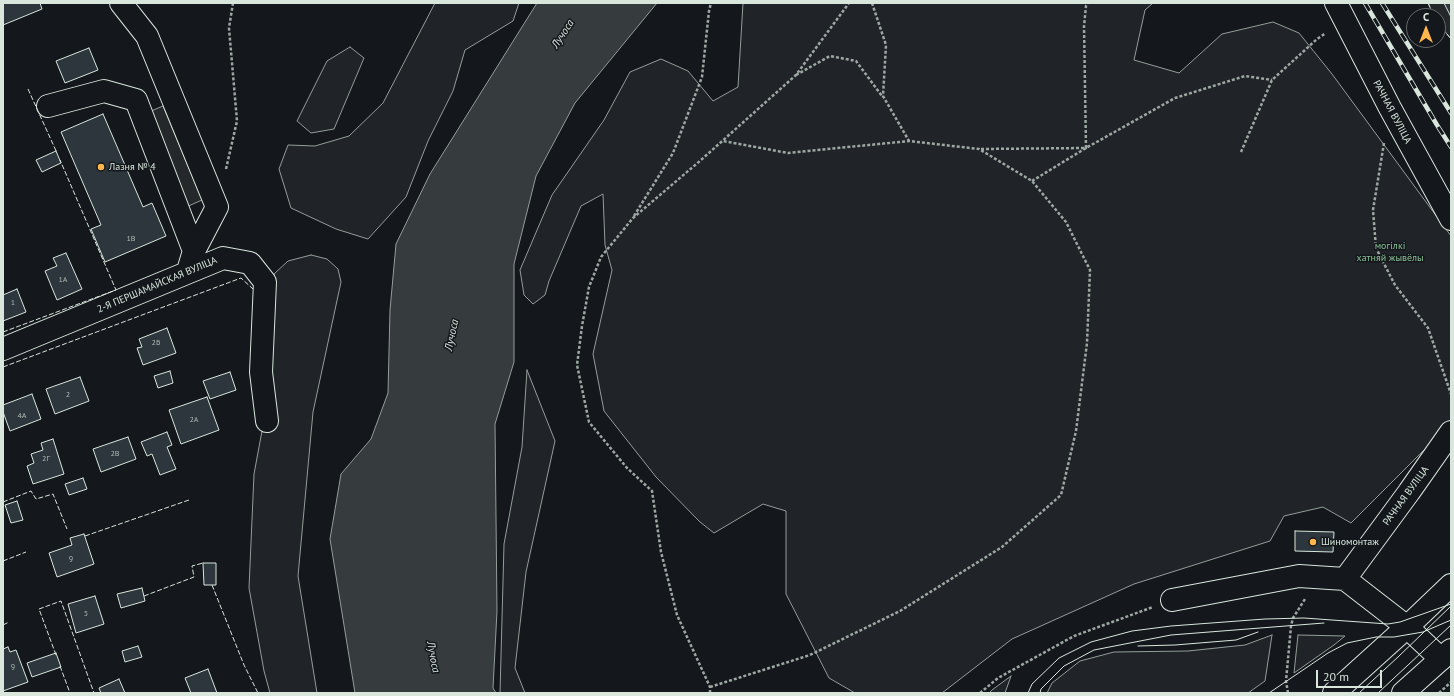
<!DOCTYPE html>
<meta charset="utf-8">
<style>
body{margin:0}
#map{position:relative;width:1454px;height:696px;overflow:hidden;background:#14181c;font-family:"PT Sans",sans-serif}
canvas{display:block}
.frame{position:absolute;inset:0;border:4px solid #d8e6dc;pointer-events:none}
.north{position:absolute;left:1406px;top:8px;width:40px;height:40px;box-sizing:border-box;background:#14181c;border:1px solid #626a69;border-radius:50%;rotate:0deg;font-size:11px;font-weight:700;line-height:16px;text-align:center;color:#d8e6dc}
.north::after{content:'';display:block;margin:auto;width:14px;height:18px;background:#ffb74d;clip-path:polygon(50% 0,100% 100%,50% 72%,0 100%)}
.scale{position:absolute;left:1316px;top:670px;width:66px;height:18px;box-sizing:border-box;border:2px solid #d8e6dc;border-top:0;padding-left:5px;font-size:12px;line-height:14px;white-space:nowrap;color:#d8e6dc;-webkit-text-stroke:3px #14181c;paint-order:stroke}
</style>
<div id="map">
<canvas width="1454" height="696"></canvas>
<div class="frame"></div>
<div class="north">С</div>
<div class="scale">20 m</div>
</div>
<script>
const c = document.querySelector('canvas').getContext('2d');
c.lineJoin = 'round';
function fillPath(path, color) { c.fillStyle = color; c.fill(path, 'evenodd'); }
const toPath = rows => new Path2D(rows.map(r => 'M' + r).join(''));
function stroke(path, color, width, dash) { c.strokeStyle = color; c.lineWidth = width; c.lineCap = dash ? 'butt' : 'round'; c.setLineDash(dash || []); c.stroke(path); }
function label(font, color, halo, rows, align = 'center') {
  c.font = font + ' "PT Sans",sans-serif'; c.lineWidth = 3; c.setLineDash([]); c.textBaseline = 'middle'; c.strokeStyle = halo; c.fillStyle = color; for (const [text, x, y, turn = 0] of rows) {
    c.save(); c.translate(x, y); c.rotate((+turn || 0) * Math.PI / 180); c.textAlign = isNaN(turn) ? turn : align; if (halo) c.strokeText(text, 0, 0); c.fillText(text, 0, 0); c.restore();
  }
}
const green = toPath([
 [435,3,519,3,513,21,465,50,453,91,428,141,406,197,368,239,336,229,291,208,279,169,288,145,315,146,349,136,383,103,435,3],
 [743,3,1153,3,1145,10,1134,60,1179,73,1222,34,1273,22,1299,33,1332,74,1451,236,1451,423,1351,523,1323,507,1284,516,1270,541,1134,584,1012,639,942,693,855,693,829,678,786,594,786,511,763,504,714,533,700,522,656,477,604,411,593,354,612,270,605,245,603,194,581,206,549,281,545,295,533,304,524,295,520,270,552,195,604,120,630,72,661,59,688,71,713,101,738,87,743,3],
 [350,47,364,58,334,129,311,133,297,121,327,61,350,47],
 [311,255,327,259,338,269,341,282,313,412,298,576,317,693,270,693,264,671,249,588,254,474,272,377,274,274,288,261,311,255],
 [527,370,555,441,526,572,515,668,525,693,500,693,504,544,522,447,527,370],
 [1272,635,1265,681,1248,693,1047,693,1052,683,1080,661,1114,652,1188,651,1245,645,1272,635],
 [1298,635,1345,636,1334,645,1294,673,1298,635],
 [1011,676,1005,693,989,693,992,690,1011,676]
]);
const parking = toPath([
 [1428,3,1451,3,1451,39,1438,23,1438,16,1434,16,1428,3],
 [163,106,202,200,184,208,144,114,163,106]
]);
const water = toPath([
 [537,3,657,3,575,103,536,176,514,264,514,362,495,424,497,611,493,688,496,693,355,693,330,539,341,474,371,439,388,393,390,310,396,244,430,174,537,3]
]);
const building = toPath([
 [3,3,40,3,42,9,3,25,3,3],
 [1444,3,1451,3,1451,17,1444,3],
 [89,48,98,70,65,83,56,61,89,48],
 [103,114,143,207,152,203,166,236,105,262,91,229,101,225,61,132,103,114],
 [56,151,61,163,42,172,36,160,56,151],
 [66,253,82,289,57,300,45,271,57,266,53,258,66,253],
 [17,289,26,312,3,321,3,295,17,289],
 [167,328,176,353,143,365,137,348,142,347,139,339,167,328],
 [170,371,173,383,158,388,154,376,170,371],
 [230,372,236,390,210,399,203,381,230,372],
 [80,377,89,401,55,414,46,389,80,377],
 [32,394,41,419,10,431,3,412,3,405,32,394],
 [207,397,219,430,181,444,169,410,207,397],
 [167,432,172,445,167,447,176,469,160,475,152,454,147,456,141,442,167,432],
 [128,437,136,459,101,472,93,449,128,437],
 [53,439,64,474,33,484,27,466,34,463,31,454,43,450,41,443,53,439],
 [83,478,87,489,69,495,65,484,83,478],
 [17,501,23,520,11,523,5,505,17,501],
 [1295,531,1334,532,1333,552,1295,551,1295,531],
 [84,534,94,564,57,577,49,553,72,545,70,538,84,534],
 [203,563,216,563,216,585,204,585,203,563],
 [142,588,145,601,121,608,117,594,142,588],
 [95,596,104,624,76,633,68,604,95,596],
 [138,646,142,657,125,662,122,651,138,646],
 [8,647,10,652,16,650,28,682,3,691,3,649,8,647],
 [56,653,61,667,32,677,27,663,56,653],
 [208,669,217,693,191,693,185,678,208,669],
 [119,679,125,693,101,693,99,688,119,679]
]);
const path = toPath([
 [872,3,886,45,883,96,909,141],
 [796,75,830,56,856,61,882,96],
 [1384,143,1373,210,1376,248,1395,285,1428,328,1451,394],
 [981,149,1086,148,1084,26,1086,6,1088,3],
 [1241,152,1272,80,1317,39,1326,33],
 [226,169,237,121,229,28,233,3],
 [1032,181,1086,148,1175,98,1245,76,1272,80],
 [634,216,673,153,702,77,709,11,711,3],
 [710,687,810,655,900,611,1002,547,1061,495,1076,431,1087,343,1090,270,1066,222,1032,181,979,149,909,141,788,153,723,141],
 [710,693,710,687,677,615,661,552,652,491,627,468,589,422,577,365,582,326,589,287,601,257,633,218,701,160,796,75,849,3],
 [980,693,998,678,1074,636,1153,607],
 [1288,693,1286,681,1291,626,1293,618,1305,599],
 [1439,693,1451,682]
]);
const minor = toPath([
 [121,3,147,36,217,207,194,251,188,271],
 [1336,3,1390,108,1451,219],
 [48,106,104,91,136,100,194,251],
 [3,349,223,258,250,263,265,282,261,372,267,421],
 [1345,579,1409,492,1451,432],
 [1172,600,1299,576,1345,579,1407,627,1441,659]
]);
const major = toPath([
 [1334,693,1407,627,1451,585],
 [1403,693,1451,650]
]);
const tram = toPath([
 [1138,646,1175,645,1236,640,1258,632],
 [1028,693,1032,684,1059,658,1091,642,1132,631,1171,626,1265,619,1304,618,1388,624,1400,622,1451,604],
 [1040,693,1041,689,1064,666,1094,650,1171,635,1324,623],
 [1269,693,1328,653,1347,643,1376,637,1394,637,1423,632,1451,620],
 [1359,693,1398,657,1450,607],
 [1378,693,1451,625]
]);
const rail = toPath([
 [1365,3,1437,125,1451,147],
 [1382,3,1451,113]
]);
const fence = toPath([
 [1428,3,1434,16],
 [1438,23,1451,39],
 [28,89,57,153],
 [3,332,116,290,60,160],
 [3,367,241,278,253,289],
 [3,502,31,491,36,499,53,494,67,529],
 [85,536,189,500],
 [3,561,26,552],
 [212,585,244,665,258,693],
 [144,596,194,577,192,566,203,563],
 [3,625,9,622],
 [56,655,39,609,61,601,94,693],
 [60,666,70,693]
]);
const markers = [
 [101,167,4,"#ffb74d"],
 [1313,542,4,"#ffb74d"]
];
const numberNames = [
 ["1В",131,239],
 ["1А",63,280],
 ["1",13,303],
 ["2Б",156,343],
 ["2",68,395],
 ["4А",22,416],
 ["2А",194,420],
 ["2В",115,454],
 ["2Г",46,459],
 ["9",71,559],
 ["5",86,614],
 ["9",13,667]
];
const streetNames = [
 ["РАЧНАЯ ВУЛІЦА",1392,112,62],
 ["2-Я ПЕРШАМАЙСКАЯ ВУЛІЦА",157,285,-23],
 ["РАЧНАЯ ВУЛІЦА",1406,496,-54]
];
const poiNames = [
 ["Лазня № 4",109,167],
 ["Шиномонтаж",1321,542]
];
const parkNames = [
 ["могілкі",1390,246],
 ["хатняй жывёлы",1390,258]
];
const waterNames = [
 ["Лучоса",563,34,-57],
 ["Лучоса",452,335,-78],
 ["Лучоса",433,657,79]
];
fillPath(green, '#202428');
stroke(green, '#939e99', 1);
fillPath(parking, '#24282b');
stroke(parking, '#939e99', 1);
fillPath(water, '#363b3e');
stroke(water, '#939e99', 1);
fillPath(building, '#2c363c');
stroke(building, '#d8e6dc', 1);
stroke(minor, '#d8e6dc', 24);
stroke(major, '#d8e6dc', 24);
stroke(path, '#9da8a2', 2.5, [3, 2]);
stroke(minor, '#14181c', 22);
stroke(major, '#14181c', 22);
stroke(tram, '#d8e6dc', 1);
stroke(rail, '#d8e6dc', 4.5);
stroke(rail, '#14181c', 3, [9]);
stroke(fence, '#d8e6dc', 1, [5, 2]);
for (const [x, y, r, color] of markers) { const dot = new Path2D(); dot.arc(x, y, r, 0, 2 * Math.PI); c.fillStyle = color; c.fill(dot); stroke(dot, '#14181c', 1.5); }
label('8px', '#adbab4', null, numberNames);
label('10px', '#d8e6dc', '#14181c', streetNames);
label('10px', '#d8e6dc', '#14181c', poiNames, 'left');
label('10px', '#8ac095', '#14181c', parkNames);
label('italic 11px', '#d8e6dc', '#14181c', waterNames);
</script>
